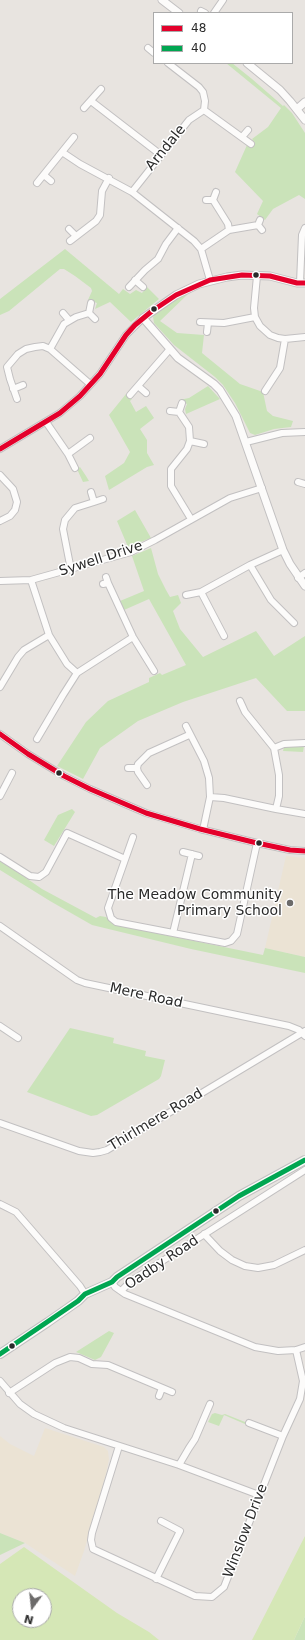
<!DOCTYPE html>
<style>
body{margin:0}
#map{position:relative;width:305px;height:1640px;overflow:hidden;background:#e8e4e0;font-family:"DejaVu Sans",sans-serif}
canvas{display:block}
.legend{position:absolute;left:153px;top:12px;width:140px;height:52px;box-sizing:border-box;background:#fff;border:1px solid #aaa;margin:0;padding:5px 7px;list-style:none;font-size:12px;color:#2a2a2a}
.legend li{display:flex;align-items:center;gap:8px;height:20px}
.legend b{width:20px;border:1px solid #aaa}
.north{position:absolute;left:12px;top:1588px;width:40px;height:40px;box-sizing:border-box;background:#fff;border:1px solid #aaa;border-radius:50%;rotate:195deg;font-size:11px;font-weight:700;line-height:16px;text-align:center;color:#2a2a2a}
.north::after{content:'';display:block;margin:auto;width:14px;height:18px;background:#6c6b6a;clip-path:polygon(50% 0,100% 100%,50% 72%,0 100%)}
</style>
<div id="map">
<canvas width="305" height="1640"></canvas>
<ul class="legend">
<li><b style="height:5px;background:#e4002b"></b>48</li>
<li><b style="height:5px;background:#00a651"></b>40</li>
</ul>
<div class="north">N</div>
</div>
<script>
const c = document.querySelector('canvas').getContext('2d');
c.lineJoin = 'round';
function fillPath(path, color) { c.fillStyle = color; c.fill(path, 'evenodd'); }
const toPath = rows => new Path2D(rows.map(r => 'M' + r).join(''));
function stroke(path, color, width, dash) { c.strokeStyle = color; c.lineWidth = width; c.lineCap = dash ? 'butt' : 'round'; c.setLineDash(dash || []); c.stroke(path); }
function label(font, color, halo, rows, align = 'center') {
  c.font = font + ' "DejaVu Sans",sans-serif'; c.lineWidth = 3; c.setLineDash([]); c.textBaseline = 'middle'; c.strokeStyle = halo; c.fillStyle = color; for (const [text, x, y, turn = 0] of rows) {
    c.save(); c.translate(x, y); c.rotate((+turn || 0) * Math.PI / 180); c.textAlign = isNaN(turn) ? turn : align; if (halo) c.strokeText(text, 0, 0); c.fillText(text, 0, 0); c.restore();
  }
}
const education = toPath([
 [286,856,305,858,305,957,265,948],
 [45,1428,104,1447,108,1451,109,1459,106,1474,84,1551,75,1576,25,1543,0,1533,0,1436,10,1444,34,1456]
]);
const green = toPath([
 [226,63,232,63,252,79,283,106,284,105,292,113,305,133,305,199,299,195,273,209,265,220,257,214,263,201,235,172,247,145,252,148,255,143,252,139,268,127,281,108],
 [65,249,119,294,123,289,130,294,136,290,142,293,147,287,159,299,131,322,110,302,95,309,97,303,88,300,92,291,91,288,75,276,64,269,60,269,9,311,0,315,0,299],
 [188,294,160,321,177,333,204,335,202,353,240,384,263,392,267,411,273,416,293,421,291,427,274,429,255,435,250,433,235,403,223,385,215,377,174,345,154,323,153,317,157,312,175,300],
 [208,386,220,399,186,414,185,409,187,404,179,400,189,398],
 [126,394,132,399,130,401,136,412,146,406,154,418,140,429,147,440,147,453,154,465,147,467,109,490,105,476,124,463,130,452,109,415],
 [80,467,86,476,89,481,83,482,77,469],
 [135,510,151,538,128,547,117,521],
 [151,548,158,574,166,590,170,597,178,595,181,603,173,611,180,629,203,657,256,631,274,656,305,636,305,711,287,711,256,678,183,702,138,721,100,748,83,779,57,766,86,722,108,701,149,682,149,678,160,673,162,675,186,665,149,599,124,610,120,601,144,591,132,556],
 [304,746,303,752,283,751,284,747],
 [72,809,75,812,54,846,44,840,58,815],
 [0,860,42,889,96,918,100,916,106,917,114,924,121,926,263,955,265,948,305,957,305,973,191,949,92,925,50,901,0,870],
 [70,1028,114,1038,113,1043,146,1051,145,1056,165,1060,161,1076,159,1079,97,1115,91,1116,27,1092],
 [109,1331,114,1333,101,1357,95,1360,76,1352],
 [215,1413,222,1415,225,1414,245,1422,245,1424,224,1415,219,1426,208,1422,212,1414],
 [0,1533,25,1543,0,1555],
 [305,1616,305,1640,294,1640]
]);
const pitch = toPath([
 [305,1536,305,1616,294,1640,252,1640],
 [24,1547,117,1613,149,1632,159,1640,0,1640,0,1564],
 [20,1596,44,1596,44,1620,20,1620]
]);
const minor = toPath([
 [201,11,205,13],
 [214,13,223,0],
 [148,48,154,53],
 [91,101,161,155],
 [84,108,101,89],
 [204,110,251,144],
 [242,137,248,130],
 [62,152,80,164,132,192,194,241,201,249,210,280],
 [44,175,51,181],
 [37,183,74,137],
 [132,192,189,120,204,110,205,101,203,92,199,87,168,63],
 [206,200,213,200,216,192],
 [213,200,228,224,229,230],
 [260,220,258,225,262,230],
 [69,229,76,236],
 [70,241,96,221,100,215,102,191,109,178],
 [201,249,229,230,258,225],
 [257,276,254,308,255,317,260,326,270,335,278,338,285,339,305,337],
 [135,280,143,287],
 [300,283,302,235,305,228],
 [129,287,145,270,158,259,166,244,178,228],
 [91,303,89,313,95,319],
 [63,313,69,320],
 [200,322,224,323,255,317],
 [207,332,208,323],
 [50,349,64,324,76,317,89,313],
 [138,386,146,393],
 [13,389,23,385],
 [265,391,280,368,285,339],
 [130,395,170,349],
 [17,399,10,379,7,367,18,354,26,349,35,347,43,346,50,349,90,384],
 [170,411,179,412],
 [179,412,189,427,190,441,187,449,171,469,171,486,191,519],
 [179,412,182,403],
 [46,422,68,454,75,468],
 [190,441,204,444],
 [246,442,282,433,305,432],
 [0,449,60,413,80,396,100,374,126,335,143,318],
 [68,454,90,438],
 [0,475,13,489,17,502,15,510,10,516,0,521],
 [298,482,305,484],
 [94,502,103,499],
 [250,565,271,600,294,623],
 [71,570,63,529,65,520,75,508,94,502,91,492],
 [298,578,305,573],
 [31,580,49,635,67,664,77,673],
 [0,581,31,580,131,552,155,540,230,498,262,488],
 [108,583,133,637,154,671],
 [103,584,108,583,106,577],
 [201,592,224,636],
 [186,595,201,592,250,565,283,550],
 [0,687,18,657,24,650,49,635],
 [240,701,245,712,274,748,279,775,279,796,276,809],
 [186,726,204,761,209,778,210,797,203,830],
 [0,734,28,754,64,776,90,789,146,813,200,829,257,843,290,850,305,851],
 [37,739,63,695,77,673,133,637],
 [274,748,284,744,305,743],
 [128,768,137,768],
 [147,785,138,772,137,768,138,764,149,753,189,735],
 [0,796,12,773],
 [210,797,224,798,276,809,305,814],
 [133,837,108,908,111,918,116,922,225,943,231,941,237,934,257,843],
 [183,852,199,856],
 [0,857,30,876,39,877,46,872,67,833,125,859],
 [0,926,77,980,85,983,289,1026,299,1030,305,1036],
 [173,933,192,854],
 [0,1026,18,1038],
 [0,1123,79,1151,93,1153,100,1152,107,1150,305,1031],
 [0,1204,16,1212,80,1286,85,1294],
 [204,1234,220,1251,232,1260,245,1266,258,1268,274,1265,305,1250],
 [112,1282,115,1287,125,1294,255,1347,278,1351,296,1350,305,1347],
 [121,1291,131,1281,305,1170],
 [0,1381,20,1404,34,1414,64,1428,179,1465,259,1495],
 [9,1393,55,1363,70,1357,79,1358,92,1364,108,1365,172,1392],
 [159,1396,162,1388],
 [249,1423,283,1436],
 [119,1446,92,1533,91,1540,93,1549,195,1596,212,1597,224,1587,283,1436,300,1399,303,1381,296,1350],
 [179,1465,189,1448,195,1439,210,1404],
 [156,1579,180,1531,161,1521]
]);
const tertiary = toPath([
 [162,0,179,13],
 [247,63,280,90,290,101,305,120],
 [297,109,305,102],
 [305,283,297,283,270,276,242,275,227,277,199,284,176,295,143,318,178,358,214,384,220,390,236,416,283,550,290,564,305,586]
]);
const secondary = toPath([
 [0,1354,48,1322,78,1301,85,1294,112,1282,117,1277,239,1196,305,1160]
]);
const bus1 = toPath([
 [0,449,60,413,80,396,100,374,126,335,135,325,152,311,176,295,210,280,242,275,270,276,297,283,305,283],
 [0,734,28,754,64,776,90,789,146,813,200,829,257,843,290,850,305,851]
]);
const bus2 = toPath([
 [0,1354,78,1301,85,1294,112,1282,117,1277,239,1196,305,1160]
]);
const markers = [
 [256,275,3.5,"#2a2a2a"],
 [154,309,3.5,"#2a2a2a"],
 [59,773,3.5,"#2a2a2a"],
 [259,843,3.5,"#2a2a2a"],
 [290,903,4,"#6c6b6a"],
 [216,1211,3.5,"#2a2a2a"],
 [12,1346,3.5,"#2a2a2a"]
];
const streetNames = [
 ["Arndale",166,148,-51],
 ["Sywell Drive",101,559,-18],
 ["Mere Road",146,996,12],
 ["Thirlmere Road",156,1120,-31],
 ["Oadby Road",162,1263,-34],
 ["Winslow Drive",246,1531,-69]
];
const poiNames = [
 ["The Meadow Community",282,895],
 ["Primary School",282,911]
];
fillPath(education, '#ebe3d4');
fillPath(green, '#cae3b9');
fillPath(pitch, '#d5e7b6');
stroke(minor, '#c2c0c1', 8);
stroke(tertiary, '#c2c0c1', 9);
stroke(secondary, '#c2c0c1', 10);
stroke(minor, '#fcfbfa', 6);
stroke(tertiary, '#fcfbfa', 7);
stroke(secondary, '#fcfbfa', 8);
stroke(bus1, '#e4002b', 5);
stroke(bus2, '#00a651', 5);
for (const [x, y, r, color] of markers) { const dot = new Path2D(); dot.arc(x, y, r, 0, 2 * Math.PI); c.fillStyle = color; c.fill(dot); stroke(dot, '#fff', 1.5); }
label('14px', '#2a2a2a', '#fff', streetNames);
label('14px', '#2a2a2a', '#fff', poiNames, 'right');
</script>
